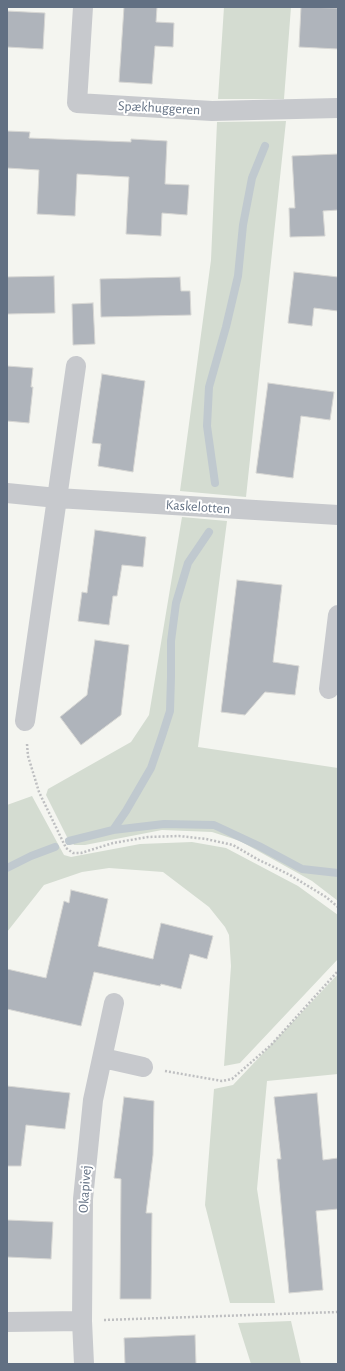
<!DOCTYPE html>
<meta charset="utf-8">
<style>
body{margin:0}
#map{position:relative;width:345px;height:1371px;overflow:hidden;background:#f4f5f0;font-family:"Alegreya Sans",sans-serif}
canvas{display:block}
.frame{position:absolute;inset:0;border:8px solid #627083;pointer-events:none}
</style>
<div id="map">
<canvas width="345" height="1371"></canvas>
<div class="frame"></div>
</div>
<script>
const c = document.querySelector('canvas').getContext('2d');
c.lineJoin = 'round';
function fillPath(path, color) { c.fillStyle = color; c.fill(path, 'evenodd'); }
const toPath = rows => new Path2D(rows.map(r => 'M' + r).join(''));
function stroke(path, color, width, dash) { c.strokeStyle = color; c.lineWidth = width; c.lineCap = dash ? 'butt' : 'round'; c.setLineDash(dash || []); c.stroke(path); }
function label(font, color, halo, rows, align = 'center') {
  c.font = font + ' "Alegreya Sans",sans-serif'; c.lineWidth = 4; c.setLineDash([]); c.textBaseline = 'middle'; c.strokeStyle = halo; c.fillStyle = color; for (const [text, x, y, turn = 0] of rows) {
    c.save(); c.translate(x, y); c.rotate((+turn || 0) * Math.PI / 180); c.textAlign = isNaN(turn) ? turn : align; if (halo) c.strokeText(text, 0, 0); c.fillText(text, 0, 0); c.restore();
  }
}
const green = toPath([
 [224,7,291,7,284,99,218,99],
 [286,121,246,497,180,491,211,260,217,122],
 [182,517,227,521,198,747,338,768,338,901,312,881,240,841,212,832,162,830,85,845,74,845,67,837,46,795,48,789,131,742,149,715],
 [32,796,64,855,71,857,140,844,192,842,226,848,298,886,338,915,338,959,240,1063,224,1066,231,966,229,935,225,927,209,907,163,872,109,868,82,872,44,885,7,932,7,805],
 [338,974,338,1074,267,1081,257,1189,275,1303,230,1303,205,1205,214,1089,233,1085],
 [291,1321,301,1364,251,1364,238,1323]
]);
const stream = toPath([
 [215,483,207,426,209,387,226,327,238,276,243,225,252,178,265,146],
 [113,830,126,811,151,768,162,736,170,711,171,677,171,641,176,603,188,563,209,532],
 [69,841,113,830,164,824,214,825,259,846,302,869,338,873],
 [7,868,31,856,55,847]
]);
const building = toPath([
 [124,7,157,7,156,22,174,23,173,47,155,46,152,84,119,82,124,7],
 [301,7,338,8,338,49,299,47,301,7],
 [7,11,45,13,43,49,7,47,7,11],
 [7,131,30,132,29,138,131,142,131,139,167,141,165,184,189,185,187,215,162,213,161,236,126,234,129,177,77,174,75,216,37,214,39,170,7,168,7,131],
 [338,154,338,210,323,211,325,236,290,237,289,208,295,208,292,156,338,154],
 [294,272,338,277,338,311,314,308,312,326,288,323,294,272],
 [54,276,55,313,7,314,7,277,54,276],
 [180,277,181,291,190,291,191,315,101,317,100,279,180,277],
 [93,303,95,344,73,345,72,304,93,303],
 [7,366,33,368,31,387,33,387,29,423,7,421,7,366],
 [102,374,145,381,133,472,98,466,101,444,92,443,102,374],
 [268,383,334,392,330,420,301,416,293,478,256,473,268,383],
 [95,530,146,537,143,567,122,565,117,596,113,596,109,625,78,621,82,592,87,593,95,530],
 [237,580,282,585,273,662,299,666,295,695,265,692,245,715,221,712,237,580],
 [95,640,129,645,121,715,81,745,60,717,87,695,95,640],
 [71,890,108,899,98,946,153,959,161,923,213,936,207,959,190,954,181,989,161,984,160,986,94,972,81,1026,7,1009,7,969,46,978,64,901,69,903,71,890],
 [7,1086,70,1093,65,1129,26,1125,21,1166,7,1166,7,1086],
 [317,1093,323,1160,338,1158,338,1209,316,1211,323,1290,289,1293,277,1159,281,1159,274,1097,317,1093],
 [124,1097,154,1101,153,1155,146,1213,152,1213,151,1299,120,1299,121,1179,114,1178,124,1097],
 [7,1220,53,1222,51,1259,7,1257,7,1220],
 [195,1335,196,1364,125,1364,124,1338,195,1335]
]);
const path = toPath([
 [27,744,28,756,39,792,66,848,73,853,81,853,113,843,148,837,179,836,206,839,233,845,257,859,290,875,326,897,338,907],
 [165,1071,222,1081,232,1079,271,1045,338,971],
 [104,1320,338,1312]
]);
const minor = toPath([
 [83,7,77,103,212,111,338,108],
 [7,493,57,498,338,515],
 [329,689,338,615],
 [25,721,76,366],
 [103,1058,143,1067],
 [7,1322,82,1321],
 [84,1364,82,1321,83,1199,93,1100,114,1003]
]);
const streetNames = [
 ["Spækhuggeren",159,108,3],
 ["Kaskelotten",198,507,4],
 ["Okapivej",85,1189,-86]
];
fillPath(green, '#d4dcd1');
stroke(stream, '#c0c9cf', 8);
fillPath(building, '#afb4bb');
stroke(building, '#d6d6d3', 1);
stroke(path, '#bebfc1', 2.5, [2, 2]);
stroke(minor, '#c7c9cd', 20);
label('14px', '#627083', '#fff', streetNames);
</script>
